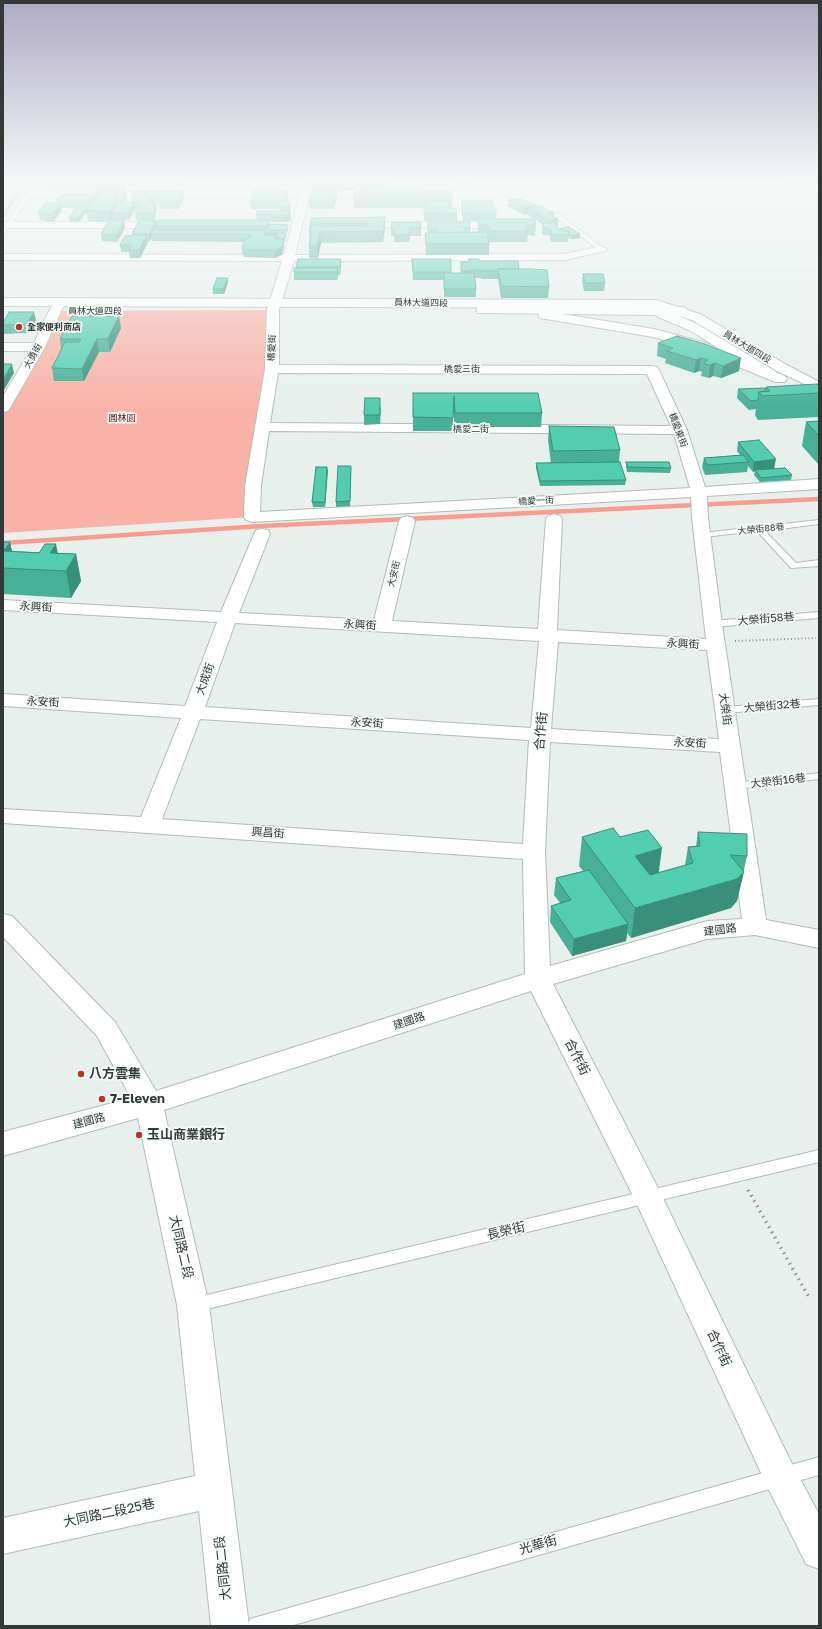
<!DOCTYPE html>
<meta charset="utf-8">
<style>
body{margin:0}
#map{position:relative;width:822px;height:1629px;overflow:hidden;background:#e7f0ed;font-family:"Golos Text",sans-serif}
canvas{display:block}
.frame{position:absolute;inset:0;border:4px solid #343837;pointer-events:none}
</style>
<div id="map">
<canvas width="822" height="1629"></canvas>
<div class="frame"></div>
</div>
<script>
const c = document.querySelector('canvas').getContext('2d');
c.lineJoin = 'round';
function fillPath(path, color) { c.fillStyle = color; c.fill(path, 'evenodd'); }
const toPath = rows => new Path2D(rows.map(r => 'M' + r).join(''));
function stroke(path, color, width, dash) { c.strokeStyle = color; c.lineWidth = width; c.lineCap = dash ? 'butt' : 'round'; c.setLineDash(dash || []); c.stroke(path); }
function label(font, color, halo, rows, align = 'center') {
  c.font = font + ' "Golos Text","Noto Sans TC",sans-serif'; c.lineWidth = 3.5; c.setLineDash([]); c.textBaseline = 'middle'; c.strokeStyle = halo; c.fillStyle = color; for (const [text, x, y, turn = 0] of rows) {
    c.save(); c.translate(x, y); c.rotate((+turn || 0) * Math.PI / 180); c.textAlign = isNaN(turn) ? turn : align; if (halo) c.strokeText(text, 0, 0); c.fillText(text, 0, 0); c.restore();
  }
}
const green = toPath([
 [273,310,252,517,3,533,3,408,55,311]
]);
const streamFar1 = toPath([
 [3,216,26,182]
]);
const stream = toPath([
 [3,543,262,526,819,499]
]);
const canal = toPath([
 [809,182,819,182,819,187,810,184,809,182]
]);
const pathFar1 = toPath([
 [735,641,816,638]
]);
const path = toPath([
 [748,1190,810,1299]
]);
const lane = toPath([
 [13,182,18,182,3,202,3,196,13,182],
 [35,182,40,182,5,233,3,234,3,228,35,182],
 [462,182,469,182,494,193,527,203,524,205,490,195,462,182],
 [540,207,561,216,604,249,599,250,557,218,538,210,537,209,540,207],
 [819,520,819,524,765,531,796,563,819,560,819,566,791,568,757,531,703,537,699,535,703,533,819,520],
 [819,612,819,618,713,627,708,624,713,621,819,612],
 [819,699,819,705,726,713,721,710,726,707,819,699],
 [819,773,819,779,736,789,731,786,736,783,819,773],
 [819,1150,819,1162,194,1312,188,1310,186,1305,188,1300,194,1298,819,1150],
 [819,1457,819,1475,290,1626,248,1626,250,1619,257,1617,819,1457]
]);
const street = toPath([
 [303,182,313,182,310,191,383,191,388,194,383,197,309,197,295,255,565,254,601,246,607,249,605,251,565,260,294,261,279,310,279,365,652,366,657,367,659,370,687,430,705,487,819,479,819,489,707,496,708,518,722,624,766,920,819,930,819,948,755,935,707,939,553,984,658,1188,792,1464,819,1514,819,1569,806,1564,768,1488,635,1200,531,991,164,1110,209,1305,249,1626,211,1626,199,1511,3,1554,3,1518,195,1476,177,1305,138,1118,3,1156,3,1132,131,1098,97,1036,3,937,3,914,12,916,115,1022,156,1091,525,974,523,859,3,823,3,809,141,817,181,718,3,706,3,694,185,706,217,622,3,610,3,600,221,612,254,534,256,530,262,529,268,530,270,534,239,613,374,620,399,521,401,518,407,516,413,518,415,521,392,621,538,629,546,519,548,516,554,514,560,516,562,519,557,630,706,639,692,518,691,497,252,522,246,520,244,517,245,486,265,369,267,310,282,261,3,260,3,254,284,255,299,197,31,197,26,194,31,191,301,191,303,182],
 [278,373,647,374,671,426,270,423,278,373],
 [269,431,674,434,690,488,260,512,261,486,269,431],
 [235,623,539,641,531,728,205,707,235,623],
 [558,642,707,650,719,739,551,729,558,642],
 [200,719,529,740,523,844,162,819,200,719],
 [550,742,720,752,742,919,707,921,550,966,545,852,550,742],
 [788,182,804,182,819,188,819,194,788,182],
 [3,191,11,192,12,194,11,196,3,197,3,191],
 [421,191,492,191,497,194,492,197,417,196,416,194,421,191],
 [3,222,166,222,171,225,166,228,3,228,3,222],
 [355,222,508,222,513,225,508,228,351,227,350,225,355,222],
 [61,298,65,299,67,302,61,311,45,347,10,408,8,411,3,412,3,396,30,351,3,351,3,343,34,343,49,311,57,299,61,298],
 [482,306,682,307,686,308,688,311,686,314,677,315,697,324,775,371,777,374,775,377,765,377,689,330,658,317,656,315,478,313,476,310,478,307,482,306]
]);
const secondary = toPath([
 [3,298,656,300,700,314,787,365,819,382,819,391,777,371,692,320,655,308,3,306,3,298],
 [544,311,654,329,703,342,785,376,787,379,785,382,775,382,693,348,653,337,540,318,538,315,540,312,544,311]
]);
const wall = toPath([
 [43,182,184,182,181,187,43,187],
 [313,182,386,182,386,186,423,190,452,191,452,208,457,214,457,221,424,221,424,208,354,208,354,193,356,193,361,190,361,186,355,186,354,191,337,190,337,197,334,209,310,209,309,202,315,190,313,190],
 [125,188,127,198,124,202,132,202,131,196,134,191,184,198,178,209,160,209,159,204,156,203,156,215,154,220,156,220,157,224,257,220,256,215,279,211,279,209,251,209,250,202,288,197,287,202,290,202,290,211,291,218,290,221,284,222,268,222,269,224,288,229,287,233,266,233,286,234,286,237,285,242,284,242,284,246,282,255,274,258,244,257,244,255,242,255,242,247,244,242,152,241,152,238,150,241,148,241,148,242,140,258,130,258,129,252,121,252,120,245,132,235,132,234,139,220,136,220,135,213,137,209,135,209,134,203,135,209,129,220,124,220,125,228,117,242,102,241,101,234,108,222,88,221,86,212,82,219,77,222,70,222,69,218,75,208,61,208,62,210,53,222,46,222,46,220,40,220,38,212,57,203,56,201,94,194,95,199,94,193],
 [508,199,537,207,554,213,554,217,558,226,557,226,558,229,580,238,571,239,569,237,568,242,551,242,550,236,543,235,542,231,542,224,538,222,538,221,528,215,528,214,524,215,508,206],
 [462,201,494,208,496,214,496,219,536,225,535,236,528,235,527,242,489,242,489,255,426,255,425,233,428,233,428,222,470,222,470,232,478,232,478,221,463,221,461,208],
 [385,217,385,227,383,242,321,243,318,258,309,258,309,231,310,223],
 [421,222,421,236,410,236,409,242,394,242,394,236,391,236,391,228],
 [341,259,341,266,340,275,338,275,337,280,294,280,294,272,296,268,296,267],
 [412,259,451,259,451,273,461,273,461,262,479,261,519,269,549,287,548,298,501,298,498,279,481,279,481,278,475,278,476,289,476,297,444,297,444,280,413,280],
 [583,274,605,283,604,291,584,291,582,282],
 [228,278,228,282,224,294,213,294,213,289],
 [36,320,28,333,3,334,3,323],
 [121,328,110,352,99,352,84,381,54,381,52,368,61,350,60,339],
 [658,343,739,371,721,378,713,376,709,378,701,376,702,372,699,371,694,373,665,363,666,359,657,356],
 [819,386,819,417,758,420,755,415,756,409,749,410,737,398,738,389,766,388,766,387],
 [413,393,542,413,541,427,455,427,453,411,453,431,413,431],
 [381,407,380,424,364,425,364,415],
 [819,421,819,465,802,446,806,422],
 [549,426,620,450,619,462,626,480,625,485,540,486,536,468,536,463,551,463,548,440],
 [738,442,774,469,792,475,791,480,760,482,754,475,755,471,753,472,748,466,747,472,705,475,702,467,704,458,740,455,737,451],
 [626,462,671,468,670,473,627,472,626,466],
 [351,466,350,506,336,507,336,502],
 [327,467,325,507,313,507,312,502],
 [3,542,10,542,12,551,76,554,81,581,71,598,3,594],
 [698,832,747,856,737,901,731,908,631,938,627,933,626,941,572,956,550,922,551,906,560,903,554,895,556,878,583,871,579,866,582,837,620,837,658,873,685,865,688,847,696,846]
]);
const shadedWall = toPath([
 [181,182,184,182,181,187],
 [354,182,355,182,354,191],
 [125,188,127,198,124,203,122,193],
 [288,190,288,197,286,206,285,202],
 [337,190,337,197,334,209,334,202],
 [183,191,184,198,178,209,178,202],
 [116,193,118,203,117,205,118,209,111,213,112,219,110,222,109,212,113,199],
 [94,194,95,201,90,208,89,201],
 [152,196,153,203,148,202],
 [134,202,135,209,129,220,128,213],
 [156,202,157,209,156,211,156,215,154,220,153,208],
 [290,202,290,209,289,213,289,206],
 [61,203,62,210,53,222,52,215],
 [537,206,536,212,529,208,528,214,524,215,524,207],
 [86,208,86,212,82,219,77,222,77,219],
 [290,211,291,218,290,221,284,222,284,215],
 [554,213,553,220,558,219,558,226,550,228,551,220,548,214],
 [385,217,385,227,383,242,383,231],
 [124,220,125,228,117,242,116,235],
 [156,220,156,229,154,234,151,234,152,238,150,241,149,234],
 [410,228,410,236,409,242,409,235],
 [320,232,321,243,318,258,317,246],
 [580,234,580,238,571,239,572,235],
 [147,235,148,242,140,258,139,250],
 [284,239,284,246,282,255,274,258,274,250],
 [341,259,341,266,340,275,340,267],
 [338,268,338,276,337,280,337,272],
 [228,278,228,282,224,294,223,289],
 [34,312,36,320,28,333,26,325],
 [119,316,121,328,110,352,108,339],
 [97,339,99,352,84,381,82,369],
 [701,358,699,371,694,373,696,360],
 [741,358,739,371,721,378,723,366],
 [715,363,713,376,709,378,710,365],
 [12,364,14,373,4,390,3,386,3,380],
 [776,459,774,469,755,470,755,471,753,472,754,462],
 [327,467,328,471,325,507,325,502],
 [10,542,15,568,4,551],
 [56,544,61,570,50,553],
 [76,554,81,581,71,598,66,571],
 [662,848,658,878,631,885,635,856],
 [744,872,737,901,731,908,631,938,635,908],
 [628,924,626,941,572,956,574,939]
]);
const building = toPath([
 [366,186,423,186,423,190,452,191,452,197,354,198,354,193,356,193,356,190,365,190,366,186],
 [97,188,125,188,122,193,116,193,113,199,116,199,109,212,87,210,89,208,86,208,92,199,96,199,100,193,94,193,97,188],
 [318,189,337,190,334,202,309,202,311,191,318,189],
 [254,190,288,190,285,202,290,202,289,206,278,206,279,202,250,202,254,190],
 [134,191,183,191,178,202,159,202,161,197,152,196,148,202,156,202,153,208,156,208,153,213,135,213,141,202,134,202,136,196,131,196,134,191],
 [62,194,94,194,89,201,56,201,62,194],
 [508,199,522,199,537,206,524,207,508,199],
 [426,201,449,201,450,208,456,208,457,214,424,213,424,207,426,207,426,201],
 [462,201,492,201,494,208,496,208,496,214,463,213,462,201],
 [46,202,61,203,52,215,45,215,46,213,38,212,46,202],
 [119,202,134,202,128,213,111,213,115,207,117,207,119,202],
 [540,206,554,213,548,214,558,219,551,220,539,215,540,214,529,208,540,206],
 [76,207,87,207,81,215,77,219,69,218,76,207],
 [258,211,290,211,289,214,284,215,256,215,258,211],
 [385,217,383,231,320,232,317,246,309,246,312,232,309,231,310,226,367,226,368,223,310,223,312,218,385,217],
 [478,219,535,219,536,225,526,225,528,231,489,231,488,225,479,225,478,219],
 [109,220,124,220,116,235,101,234,109,220],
 [139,220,156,220,149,234,132,234,139,220],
 [159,220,268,220,267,226,156,226,159,220],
 [392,222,421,222,421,228,410,228,409,235,394,235,394,228,391,228,392,222],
 [428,222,470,222,470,228,465,228,465,232,436,233,436,229,428,229,428,222],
 [542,223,556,223,558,229,563,229,564,231,569,231,569,235,552,235,550,228,544,228,542,223],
 [269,224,288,225,287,230,267,230,269,224],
 [569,227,580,234,572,235,569,234,569,231,564,231,563,229,559,229,569,227],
 [153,230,265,230,264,235,276,235,275,239,284,239,282,247,274,250,243,250,244,247,242,247,245,239,249,239,250,234,151,234,153,230],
 [487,232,489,244,426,244,425,233,487,232],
 [266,233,286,234,285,238,277,238,276,235,265,235,266,233],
 [147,235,139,250,129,250,132,245,120,245,125,236,147,235],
 [298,259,341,259,340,267,296,267,298,259],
 [412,259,451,259,451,272,413,272,412,259],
 [469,259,479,259,479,261,518,261,519,269,498,269,498,271,481,271,481,270,469,270,469,271,461,271,461,262,469,262,469,259],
 [294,268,338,268,337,272,294,272,294,268],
 [498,269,530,269,547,270,549,287,501,286,498,269],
 [444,273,474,273,476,289,444,289,444,273],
 [583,274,603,274,605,283,585,283,583,274],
 [217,278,228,278,223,289,213,289,217,278],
 [9,312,34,312,26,325,3,325,3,323,9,312],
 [72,316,119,316,108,339,97,339,82,369,52,368,65,342,79,342,81,339,60,339,72,316],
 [677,336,705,344,741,358,723,366,715,363,710,365,703,363,708,360,701,358,696,360,667,351,673,348,658,343,677,336],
 [3,364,12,364,3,380,3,364],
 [817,384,819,386,819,393,762,396,759,392,770,391,766,387,817,384],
 [766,388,765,391,759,392,758,400,751,401,738,389,766,388],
 [413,393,538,393,542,413,455,413,454,396,453,418,413,417,413,393],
 [365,398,380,398,380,415,364,415,365,398],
 [819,421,819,436,806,422,819,421],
 [549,426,614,427,620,450,553,451,549,426],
 [759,440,776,459,754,462,738,442,759,440],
 [743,455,749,462,707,465,704,458,743,455],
 [620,462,626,480,540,481,536,463,620,462],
 [626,462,669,462,671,468,628,467,626,462],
 [338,466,351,466,350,501,336,502,338,466],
 [316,467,327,467,325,502,312,502,316,467],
 [785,468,792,475,761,478,755,470,785,468],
 [3,542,10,542,4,551,39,553,45,544,56,544,50,553,76,554,66,571,3,568,3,542],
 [613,828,620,837,648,830,662,848,635,856,650,875,693,863,688,847,700,846,698,832,747,834,747,856,730,855,744,872,737,879,635,908,582,837,613,828],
 [589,870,628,924,574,939,551,906,571,900,556,878,589,870]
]);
const markers = [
 [19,327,4,"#bf3128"],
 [81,1074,4,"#bf3128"],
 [102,1099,4,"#bf3128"],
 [139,1135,4,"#bf3128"]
];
const farStreetnames = [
 ["員林大道四段",421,303,1],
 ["員林大道四段",95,311],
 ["員林大道四段",747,347,31],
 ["橋愛街",272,348,-88],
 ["大勇街",33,356,-61],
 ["橋愛三街",462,369],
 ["橋愛二街",471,429],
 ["橋愛東街",678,430,69],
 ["橋愛一街",536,501,-3],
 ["大榮街88巷",761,529,-6],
 ["大安街",394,574,-76]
];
const farPoinames = [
 ["全家便利商店",27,327]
];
const farParknames = [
 ["圓林園",122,418]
];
const streetNames = [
 ["永興街",36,607,3],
 ["大榮街58巷",766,619,-5],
 ["永興街",360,625,3],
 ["永興街",683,644,3],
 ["大成街",205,679,-70],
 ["永安街",43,702,3],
 ["大榮街32巷",772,706,-5],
 ["大榮街",725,709,82],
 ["永安街",367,723,4],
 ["永安街",690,743,3],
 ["大榮街16巷",778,781,-7],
 ["興昌街",268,833,4],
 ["建國路",720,930,-7],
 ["建國路",409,1021,-18],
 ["建國路",89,1121,-15]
];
const nearStreetnames = [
 ["合作街",541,731,-85],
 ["合作街",577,1057,63],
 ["長榮街",506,1231,-13],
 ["大同路二段",181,1247,77],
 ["合作街",719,1348,65],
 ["大同路二段25巷",109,1513,-12],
 ["光華街",538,1545,-16],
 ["大同路二段",223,1568,-96]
];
const nearPoinames = [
 ["八方雲集",89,1074],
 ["7-Eleven",110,1099],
 ["玉山商業銀行",147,1135]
];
fillPath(green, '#f9b2a7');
stroke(streamFar1, '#fb9b8e', 3.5);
stroke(stream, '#fb9b8e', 4.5);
fillPath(canal, '#fb9b8e');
stroke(lane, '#b3bcb9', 2);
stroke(street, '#b3bcb9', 2);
stroke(secondary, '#b3bcb9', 2);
stroke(pathFar1, '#909694', 2, [1, 2.5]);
stroke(path, '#909694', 3.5, [1.5, 4.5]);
fillPath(lane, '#fff');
fillPath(street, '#fff');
fillPath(secondary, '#fff');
fillPath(wall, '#47b096');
fillPath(shadedWall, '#39907a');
fillPath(building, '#52cdaf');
stroke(building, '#39907a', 1);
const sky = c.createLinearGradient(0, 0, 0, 411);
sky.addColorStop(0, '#afaac4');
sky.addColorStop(0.44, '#f4f8f7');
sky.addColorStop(1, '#f4f8f700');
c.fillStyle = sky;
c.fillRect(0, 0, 822, 411);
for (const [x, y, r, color] of markers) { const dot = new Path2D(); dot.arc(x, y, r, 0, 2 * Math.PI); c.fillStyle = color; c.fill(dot); stroke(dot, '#f5fdfa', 1.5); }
label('9px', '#343837', '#f5fdfa', farStreetnames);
label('bold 9px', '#343837', '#f5fdfa', farPoinames, 'left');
label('9px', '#5d0605', '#f5fdfa', farParknames);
label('11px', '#343837', '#f5fdfa', streetNames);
label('13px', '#343837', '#f5fdfa', nearStreetnames);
label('bold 13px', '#343837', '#f5fdfa', nearPoinames, 'left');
</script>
